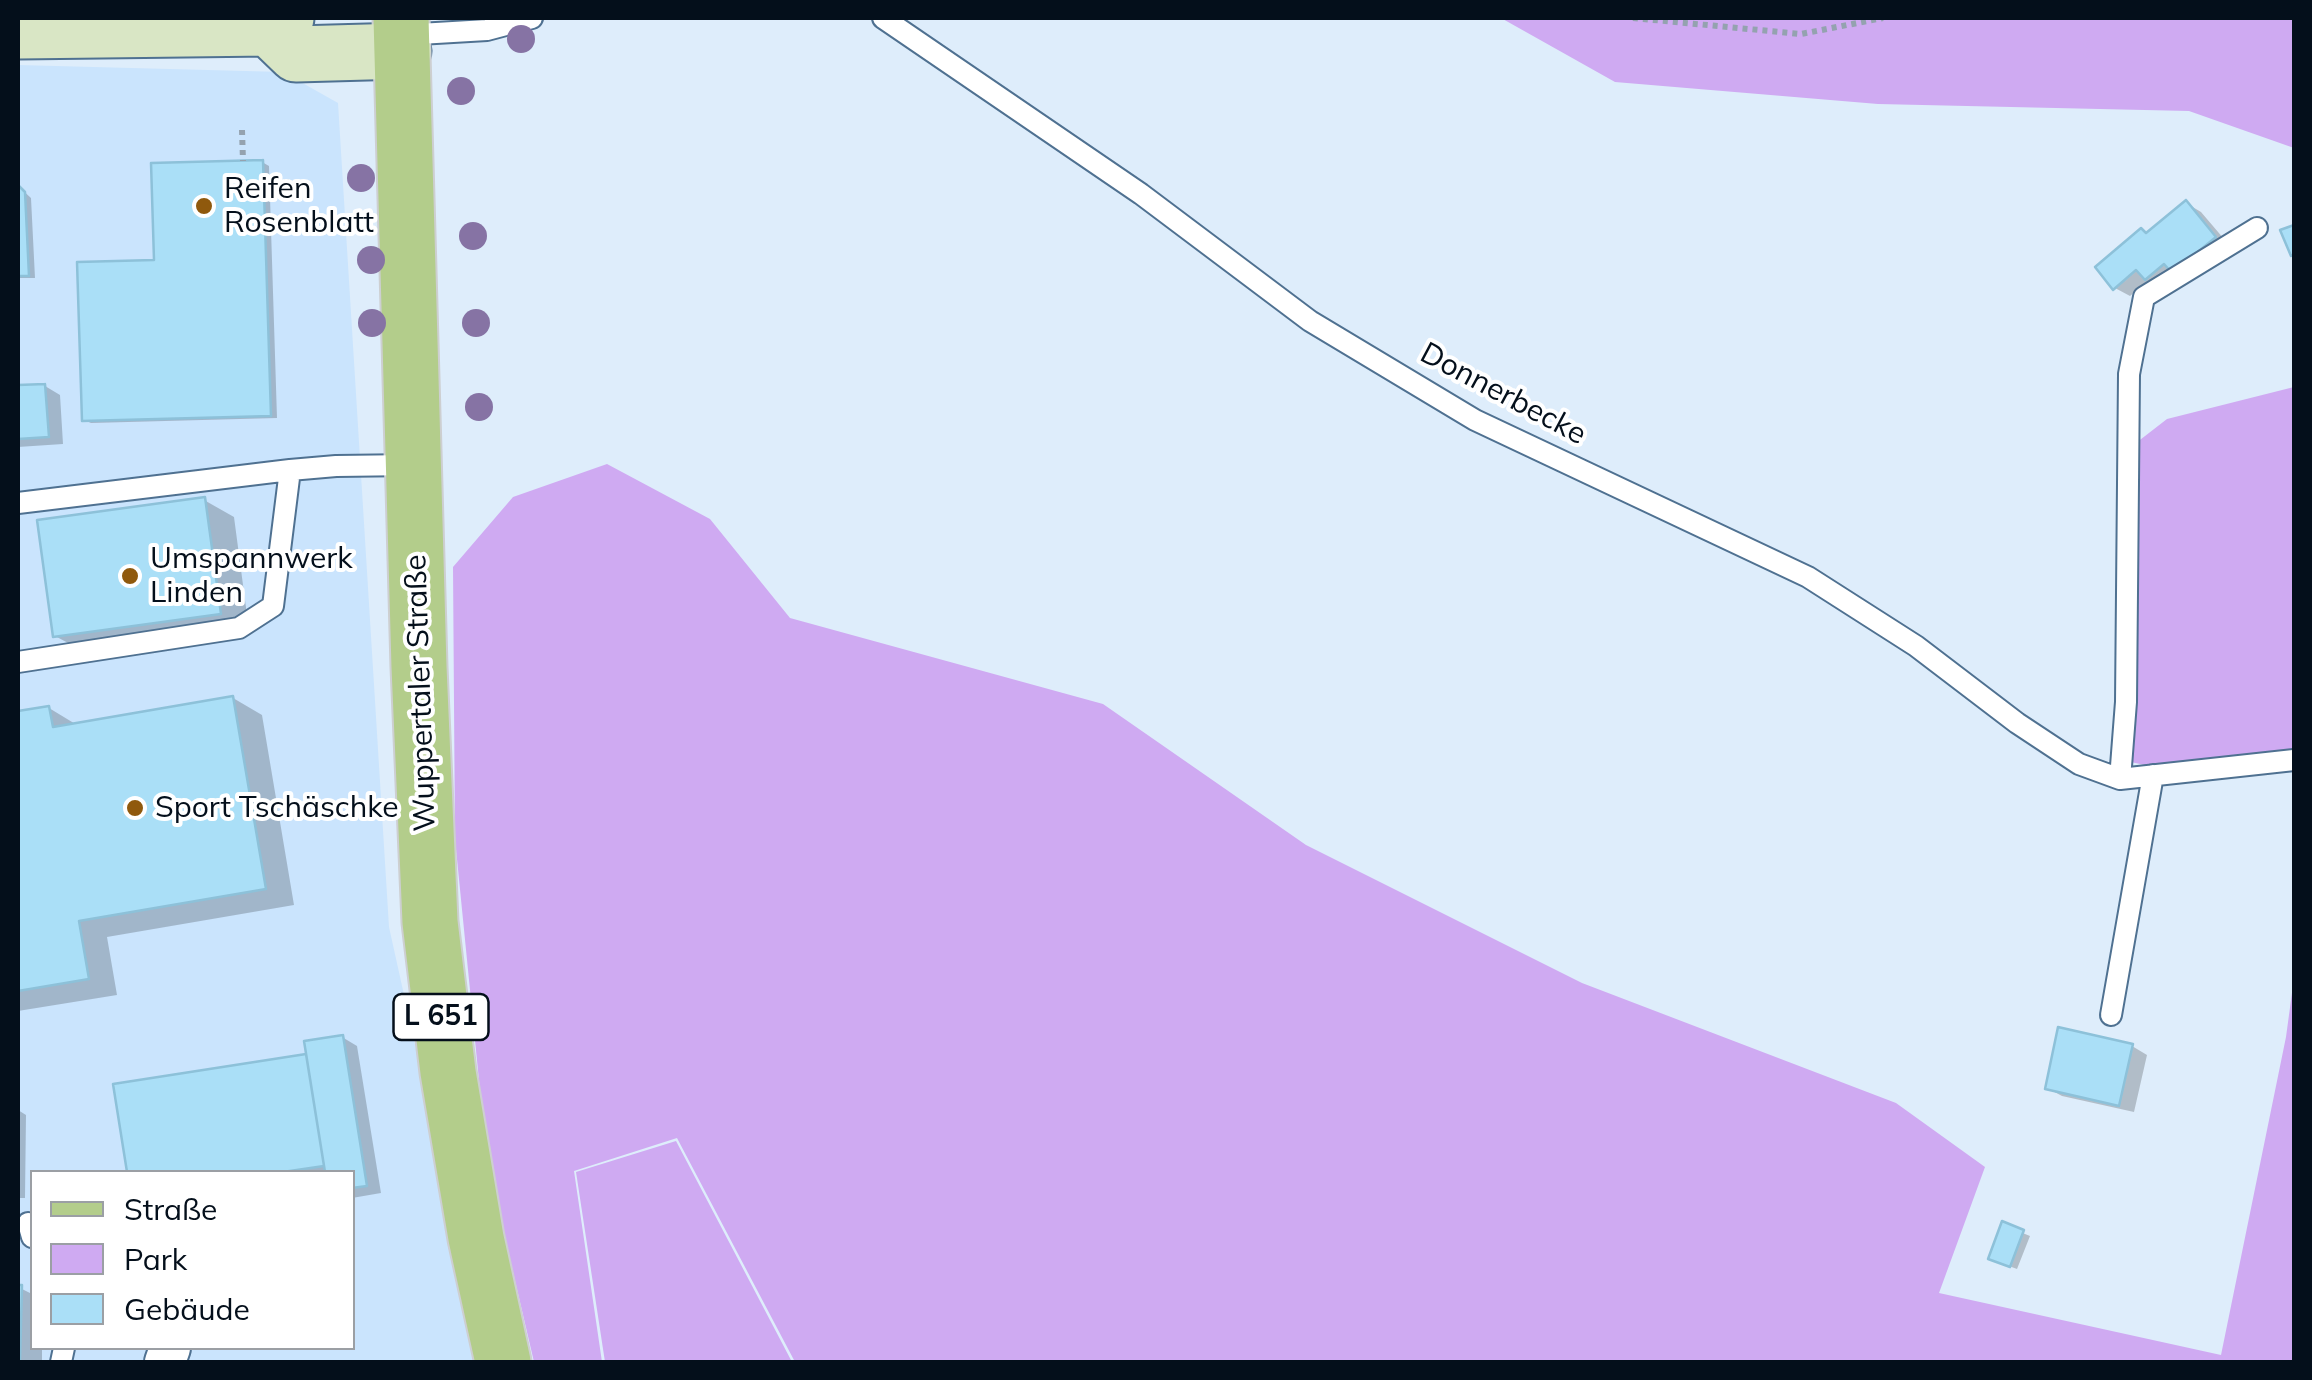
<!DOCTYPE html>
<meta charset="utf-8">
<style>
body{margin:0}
#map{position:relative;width:2312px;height:1380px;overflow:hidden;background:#deedfb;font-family:Mulish,sans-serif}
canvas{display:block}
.frame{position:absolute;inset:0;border:20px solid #040f1b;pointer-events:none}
.legend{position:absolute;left:30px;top:1170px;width:325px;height:180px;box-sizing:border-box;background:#fff;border:2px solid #9b9fa4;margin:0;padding:12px 18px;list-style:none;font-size:30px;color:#040f1b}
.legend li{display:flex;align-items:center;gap:20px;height:50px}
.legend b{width:50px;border:2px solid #9b9fa4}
</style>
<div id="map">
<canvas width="2312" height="1380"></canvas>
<div class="frame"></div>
<ul class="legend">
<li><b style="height:12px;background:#b3cd8b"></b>Straße</li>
<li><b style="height:28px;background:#cfaaf2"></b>Park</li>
<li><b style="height:28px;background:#aadff7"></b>Gebäude</li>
</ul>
</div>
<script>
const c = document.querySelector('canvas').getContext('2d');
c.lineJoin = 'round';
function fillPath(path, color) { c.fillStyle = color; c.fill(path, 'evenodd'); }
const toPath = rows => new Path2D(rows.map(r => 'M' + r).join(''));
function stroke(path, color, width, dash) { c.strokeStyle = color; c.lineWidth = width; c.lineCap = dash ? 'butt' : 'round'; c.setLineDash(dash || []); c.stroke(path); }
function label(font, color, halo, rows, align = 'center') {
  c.font = font + ' Mulish,sans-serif'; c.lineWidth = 8; c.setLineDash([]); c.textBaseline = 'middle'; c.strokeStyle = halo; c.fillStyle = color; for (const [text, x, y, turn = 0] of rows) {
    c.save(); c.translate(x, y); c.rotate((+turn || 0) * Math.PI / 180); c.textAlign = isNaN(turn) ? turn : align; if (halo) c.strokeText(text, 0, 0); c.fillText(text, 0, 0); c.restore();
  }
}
const built = toPath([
 [18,65,283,72,338,103,389,927,485,1362,18,1362],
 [32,1172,352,1172,352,1348,32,1348]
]);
const green = toPath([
 [1501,18,2294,18,2294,148,2189,111,1878,104,1615,82],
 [2294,387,2294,751,2149,766,2131,762,2136,443,2167,419],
 [607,464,710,519,790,618,1103,704,1306,845,1582,983,1896,1103,1985,1167,1939,1293,2221,1355,2286,1037,2294,978,2294,1362,795,1362,677,1138,574,1171,602,1362,534,1362,487,1161,455,839,453,567,513,497],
 [676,1141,792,1362,605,1362,576,1172]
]);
const shadow = toPath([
 [262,162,269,166,277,418,91,423,84,420,157,262],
 [18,186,31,198,35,278,18,278],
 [2186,203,2201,212,2230,246,2161,287,2149,280,2130,296,2115,288],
 [45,386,60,395,63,444,18,447,18,388],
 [204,500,234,517,249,630,85,652,55,636],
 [233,698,262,715,294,905,107,937,117,995,18,1011,18,714,49,708,77,725],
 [342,1037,357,1046,381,1193,352,1198,352,1172,130,1172,116,1086,306,1056,310,1058],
 [2132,1046,2147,1055,2134,1112,2062,1096,2047,1088],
 [18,1110,26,1115,25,1198,18,1198],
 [2003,1225,2030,1236,2017,1269,1998,1262],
 [18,1287,32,1294,32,1348,42,1348,42,1362,18,1362]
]);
const building = toPath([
 [263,160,271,416,82,421,77,262,154,260,151,163,263,160],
 [18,185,25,192,29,276,18,276,18,185],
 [2186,200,2216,237,2172,273,2164,264,2145,280,2136,270,2113,290,2095,267,2141,228,2146,233,2186,200],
 [2294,225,2294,254,2291,256,2280,230,2294,225],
 [45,384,49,437,18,439,18,385,45,384],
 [205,497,221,614,53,637,37,520,205,497],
 [233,696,266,889,79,921,89,979,18,991,18,711,49,706,53,727,233,696],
 [2058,1027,2133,1044,2119,1106,2045,1089,2058,1027],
 [343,1035,367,1186,352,1188,352,1172,325,1172,304,1041,343,1035],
 [306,1054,324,1166,283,1172,127,1172,113,1084,306,1054],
 [2002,1221,2024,1230,2010,1267,1988,1259,2002,1221],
 [18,1285,22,1285,20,1362,18,1362,18,1285]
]);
const path = toPath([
 [1633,18,1801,34,1883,18],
 [242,130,243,161],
 [264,183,294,182]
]);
const lane = toPath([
 [883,18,1141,194,1310,321,1475,420,1808,577,1916,646,2017,723,2079,764,2120,779,2294,760],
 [402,35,487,30,532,18],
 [18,503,290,470,336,466,413,465],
 [18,662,239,628,273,606,290,470],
 [2120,779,2126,702,2129,374,2144,297,2257,228],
 [2111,1015,2153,775],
 [28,1223,32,1237],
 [61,1362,64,1348]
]);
const street = toPath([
 [165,1362,170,1348]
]);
const secondary = toPath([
 [269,28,296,54,403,51],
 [18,31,269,28,286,18]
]);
const primary = toPath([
 [401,18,419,667,430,922,448,1072,476,1238,503,1362]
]);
const trees = [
 [521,39],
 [461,91],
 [361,178],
 [473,236],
 [371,260],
 [372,323],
 [476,323],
 [479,407]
];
const markers = [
 [204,206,10,"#8f590d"],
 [130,576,10,"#8f590d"],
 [135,808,10,"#8f590d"]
];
const shields = [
 [441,1017,95]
];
const shieldNames = [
 ["L 651",441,1017]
];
const poiNames = [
 ["Reifen",224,189],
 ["Rosenblatt",224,223],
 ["Umspannwerk",150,559],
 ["Linden",150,593],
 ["Sport Tschäschke",155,808]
];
const streetNames = [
 ["Donnerbecke",1503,394,28],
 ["Wuppertaler Straße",421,693,-92]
];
fillPath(built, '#cae4fd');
fillPath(green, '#cfaaf2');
fillPath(shadow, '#0003');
fillPath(building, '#aadff7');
stroke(building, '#8dc1d9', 2.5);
stroke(lane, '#4f7191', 24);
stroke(street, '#4f7191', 44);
stroke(secondary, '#4f7191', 59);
stroke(primary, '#cdcfd1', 59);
stroke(path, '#94a2af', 6, [5, 5]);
stroke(lane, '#fff', 20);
stroke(street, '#fff', 40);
stroke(secondary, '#d9e6c5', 55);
stroke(primary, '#b3cd8b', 55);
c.fillStyle = '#8673a4';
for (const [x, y] of trees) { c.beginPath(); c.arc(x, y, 14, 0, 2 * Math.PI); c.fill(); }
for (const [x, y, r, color] of markers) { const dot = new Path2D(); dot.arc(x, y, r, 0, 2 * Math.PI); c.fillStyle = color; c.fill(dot); stroke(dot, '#fff', 4); }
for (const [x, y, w] of shields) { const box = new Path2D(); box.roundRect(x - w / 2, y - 23, w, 46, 8); c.fillStyle = '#fff'; c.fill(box); stroke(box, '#040f1b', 2.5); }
label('bold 28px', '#040f1b', null, shieldNames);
label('30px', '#040f1b', '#fff', poiNames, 'left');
label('30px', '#040f1b', '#fff', streetNames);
</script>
